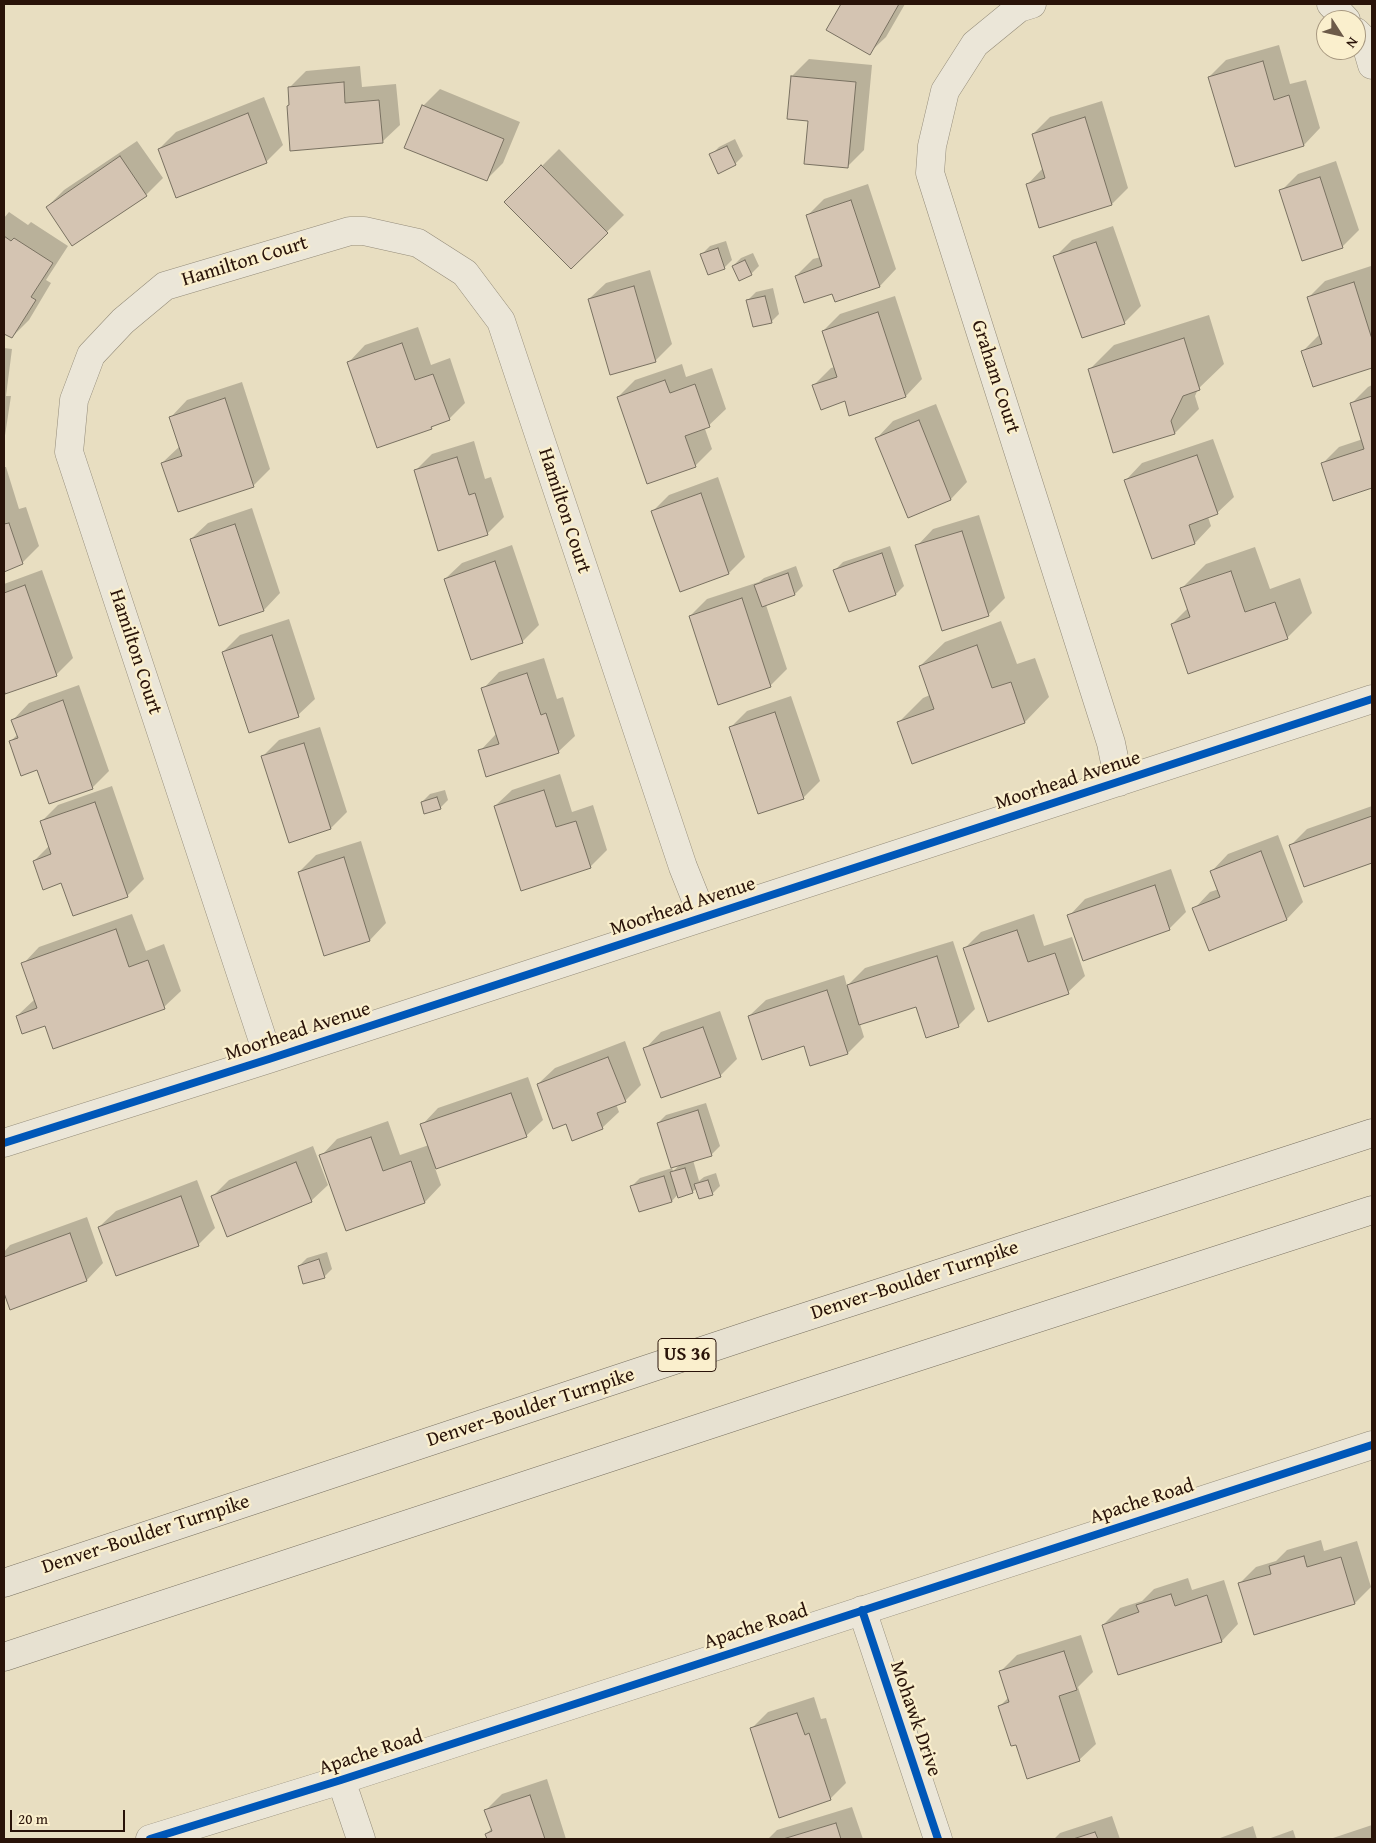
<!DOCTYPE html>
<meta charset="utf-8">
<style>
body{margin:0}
#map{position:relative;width:1376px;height:1843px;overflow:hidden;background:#e8dec1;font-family:"Gentium Book Plus",serif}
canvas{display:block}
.frame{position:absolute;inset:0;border:5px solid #291309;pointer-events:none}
.north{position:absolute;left:1316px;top:10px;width:50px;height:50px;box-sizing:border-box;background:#faefcd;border:1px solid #a6977f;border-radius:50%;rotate:125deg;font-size:14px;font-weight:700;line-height:20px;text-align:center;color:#291309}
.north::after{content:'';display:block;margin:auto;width:18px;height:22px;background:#6c5a49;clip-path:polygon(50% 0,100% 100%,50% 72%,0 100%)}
.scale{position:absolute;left:10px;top:1810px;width:115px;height:22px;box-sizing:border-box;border:2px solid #291309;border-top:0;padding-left:6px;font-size:15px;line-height:18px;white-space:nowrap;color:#291309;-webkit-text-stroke:4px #faefcd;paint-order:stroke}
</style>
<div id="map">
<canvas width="1376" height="1843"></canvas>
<div class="frame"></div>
<div class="north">N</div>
<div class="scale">20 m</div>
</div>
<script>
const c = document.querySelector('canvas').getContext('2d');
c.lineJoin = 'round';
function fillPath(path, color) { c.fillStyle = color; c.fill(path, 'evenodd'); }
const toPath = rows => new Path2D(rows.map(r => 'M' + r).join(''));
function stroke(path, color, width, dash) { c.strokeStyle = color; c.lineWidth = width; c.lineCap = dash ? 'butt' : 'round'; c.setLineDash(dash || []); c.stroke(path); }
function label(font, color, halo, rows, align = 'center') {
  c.font = font + ' "Gentium Book Plus",serif'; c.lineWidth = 4.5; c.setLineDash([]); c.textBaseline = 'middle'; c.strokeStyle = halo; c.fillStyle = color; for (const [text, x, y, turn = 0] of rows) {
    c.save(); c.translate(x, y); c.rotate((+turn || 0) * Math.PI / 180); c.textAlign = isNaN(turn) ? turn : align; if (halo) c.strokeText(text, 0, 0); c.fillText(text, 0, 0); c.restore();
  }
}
const shadow = toPath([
 [843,4,905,4,886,37,869,53,828,29],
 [1279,45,1290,84,1306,80,1320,128,1304,145,1236,165,1209,77,1226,60],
 [809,59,872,65,864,150,847,167,809,120,792,76],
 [360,66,362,87,396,84,400,125,383,141,291,149,289,88,306,71],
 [440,89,520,122,503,163,486,180,423,106],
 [264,97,283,145,266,162,159,149,176,132],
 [1102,101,1128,188,1112,204,1040,227,1027,185,1043,168,1033,134,1050,117],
 [735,139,743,156,735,164,711,155,719,147],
 [137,141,163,178,146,195,47,207,64,190],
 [559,149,624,215,571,267,506,202],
 [1336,161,1359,230,1342,247,1281,191,1298,174],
 [868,184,896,269,880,286,836,300,833,292,796,276,813,259,821,257,807,216,824,199],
 [9,212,28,225,31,222,68,246,46,280,51,283,29,320,12,337,4,332,4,218],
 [1113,226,1141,306,1124,323,1055,257,1072,240],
 [726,241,732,260,724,268,702,254,710,246],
 [753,253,759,266,751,274,733,266,741,258],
 [1371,266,1372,367,1314,386,1303,351,1319,335,1309,297,1325,281],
 [650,270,672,344,655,361,589,299,606,283],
 [773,288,779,314,771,322,748,300,756,292],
 [895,296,922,379,906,396,850,414,846,400,814,385,831,368,835,367,823,331,840,314],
 [1209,315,1224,364,1198,389,1195,396,1199,409,1175,433,1114,452,1089,370,1114,345],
 [418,327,431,365,450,358,465,403,449,419,435,424,431,428,349,362,365,345],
 [4,348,12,349,6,396,11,396,4,442],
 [682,364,686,377,712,368,726,409,705,429,712,449,695,466,618,397,635,380],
 [242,382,270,469,253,486,162,463,180,446,171,417,187,400],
 [1372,385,1372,487,1334,500,1323,463,1339,447,1363,439,1351,404,1368,387],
 [936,404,967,482,951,499,908,516,877,438,893,421],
 [1213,439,1234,497,1217,513,1208,517,1211,526,1195,543,1126,480,1142,463],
 [474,441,485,479,491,477,504,517,487,534,415,471,432,454],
 [4,467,6,467,19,509,26,507,39,546,22,563,4,571],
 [718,477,745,557,729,573,653,511,669,495],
 [252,508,280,593,264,610,220,625,191,539,208,523],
 [979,515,1005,598,988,615,917,546,933,529],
 [512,545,539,625,522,642,445,579,462,563],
 [890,546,904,586,896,594,849,610,835,570,843,562],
 [1255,547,1270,589,1300,578,1312,613,1287,638,1172,624,1188,608,1181,589,1206,564],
 [796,566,803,586,795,594,766,605,787,669,770,686,690,616,707,599,759,582,764,578],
 [42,570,73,658,56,675,6,692,4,685,4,584],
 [289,619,315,699,298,715,223,652,240,635],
 [1001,621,1017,664,1035,658,1049,697,1025,722,913,762,899,722,923,698,930,695,920,666,945,642],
 [544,658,557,699,563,697,575,736,558,752,480,751,496,734,483,689,499,672],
 [79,685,109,771,93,787,50,802,38,768,11,741,18,734,13,720,29,703],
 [791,696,820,781,803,798,730,728,747,711],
 [320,727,347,812,331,828,262,757,279,740],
 [560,774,572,812,593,805,607,850,590,867,495,806,512,790],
 [112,786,144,879,127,896,62,881,34,861,50,845,42,821,58,805],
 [445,790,448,800,440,808,422,802,430,794],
 [1372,806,1372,861,1304,885,1291,845,1307,829],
 [1278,835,1303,902,1287,919,1209,949,1194,909,1210,892,1219,889,1212,871,1228,854],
 [361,841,386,923,370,940,325,954,299,872,316,855],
 [1171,869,1186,912,1169,929,1069,916,1085,899],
 [132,914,146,951,164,944,181,991,164,1007,17,1016,35,999,23,964,39,947],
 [1034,914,1044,946,1072,937,1085,976,1068,992,964,949,981,932],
 [953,941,975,1009,958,1026,917,1006,860,1024,864,1037,848,1053,805,1045,749,1016,766,1000,844,975,847,986,865,968],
 [720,1011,737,1059,720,1076,645,1049,661,1032],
 [625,1041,641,1085,625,1101,616,1104,619,1112,602,1128,567,1123,538,1084,555,1068],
 [528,1077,543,1120,526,1136,435,1168,441,1185,425,1202,347,1230,321,1156,337,1139,388,1121,400,1155,429,1145,422,1125,438,1108],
 [706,1103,720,1146,711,1155,693,1160,699,1181,704,1177,716,1173,720,1186,712,1194,697,1188,692,1192,678,1194,672,1201,632,1186,640,1178,672,1168,673,1171,681,1164,658,1123,666,1115],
 [313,1146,328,1185,311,1201,212,1197,229,1180],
 [197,1180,215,1228,198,1245,99,1227,116,1211],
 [87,1217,103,1263,87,1280,11,1308,4,1289,4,1252,10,1245],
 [327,1252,332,1269,324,1277,299,1266,307,1258],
 [1321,1540,1324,1551,1357,1541,1371,1587,1355,1603,1239,1584,1256,1567,1276,1561,1287,1550],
 [1188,1578,1192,1590,1224,1580,1238,1624,1222,1641,1119,1674,1103,1625,1120,1608,1142,1601,1154,1589],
 [1081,1635,1093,1672,1078,1687,1096,1744,1079,1760,1017,1743,1000,1706,1009,1697,1000,1672,1017,1655],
 [814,1697,821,1719,826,1718,846,1783,830,1799,751,1729,768,1712],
 [547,1779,566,1839,488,1839,486,1834,492,1828,486,1810,502,1794],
 [852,1807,863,1839,768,1839,777,1830],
 [1112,1816,1120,1839,1054,1839,1060,1833],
 [1372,1825,1372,1839,1330,1839],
 [1253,1826,1257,1839,1219,1839,1220,1838],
 [1293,1830,1296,1839,1268,1839]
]);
const building = toPath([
 [841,4,899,4,870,55,826,30,841,4],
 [1263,61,1274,100,1289,95,1304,146,1235,167,1208,77,1263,61],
 [791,76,856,82,848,168,804,164,808,121,787,119,791,76],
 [344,82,345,103,379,100,383,143,290,151,287,106,289,105,288,87,344,82],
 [422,105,504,139,487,181,404,148,422,105],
 [248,113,267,163,176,198,158,149,248,113],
 [1085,117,1112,205,1039,228,1026,184,1045,178,1032,134,1085,117],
 [727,146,736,165,718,174,709,154,727,146],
 [120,156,147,196,72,246,46,207,120,156],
 [541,165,608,233,571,269,504,202,541,165],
 [1320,177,1343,248,1302,261,1279,190,1320,177],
 [851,200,880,287,835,302,832,294,804,303,795,276,822,266,806,215,851,200],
 [4,236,11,241,14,238,53,263,31,297,36,300,12,338,4,334,4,236],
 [1096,242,1125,324,1082,338,1053,256,1096,242],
 [718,248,725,269,708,275,700,254,718,248],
 [745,260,752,275,739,281,732,266,745,260],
 [1354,282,1372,339,1372,368,1313,387,1301,351,1322,344,1307,297,1354,282],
 [634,286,656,362,610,375,588,299,634,286],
 [765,296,772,323,753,327,746,300,765,296],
 [878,312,906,397,849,416,845,401,821,410,812,385,837,377,822,331,878,312],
 [1184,338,1200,390,1183,396,1171,421,1175,434,1113,453,1088,369,1184,338],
 [402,343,415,380,433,374,450,420,431,427,432,429,377,448,347,362,402,343],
 [665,380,670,393,695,384,710,427,685,436,696,467,647,484,617,397,665,380],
 [1372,396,1372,488,1333,501,1321,463,1364,449,1350,403,1372,396],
 [225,398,254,487,178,512,161,463,182,456,169,417,225,398],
 [919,420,951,500,908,518,875,438,919,420],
 [1197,455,1218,514,1189,525,1195,544,1152,559,1124,480,1197,455],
 [457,457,469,495,475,493,488,535,438,551,414,470,457,457],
 [701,493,729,574,680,592,651,511,701,493],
 [9,523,23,564,4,572,4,524,9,523],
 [235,524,264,611,219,626,190,539,235,524],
 [962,531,989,616,942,631,915,545,962,531],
 [882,553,896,595,849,612,833,570,882,553],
 [495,561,523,643,471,660,444,579,495,561],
 [1231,571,1245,612,1275,602,1288,639,1188,674,1171,624,1190,617,1180,588,1231,571],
 [788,573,795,595,762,607,754,585,788,573],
 [25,585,57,676,5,694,4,689,4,593,25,585],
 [742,598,771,687,718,705,689,616,742,598],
 [272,635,299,717,249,733,222,652,272,635],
 [977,645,992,688,1011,682,1025,723,912,764,897,722,934,709,919,666,977,645],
 [527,673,541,715,546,713,559,753,486,777,478,750,499,744,481,688,527,673],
 [63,700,93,789,49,804,37,770,21,776,9,741,18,738,11,720,63,700],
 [775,712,804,799,758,814,729,727,775,712],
 [304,743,331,829,289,843,261,756,304,743],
 [544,790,556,827,576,821,591,868,521,891,494,806,544,790],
 [437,797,441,809,424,814,421,802,437,797],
 [95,802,128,897,73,916,61,883,43,890,33,861,51,854,40,821,95,802],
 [1372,816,1372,863,1304,887,1289,845,1372,816],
 [1261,851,1287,920,1209,951,1192,908,1220,897,1210,871,1261,851],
 [344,857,370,941,324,956,298,872,344,857],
 [1155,885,1170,930,1083,961,1067,915,1155,885],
 [116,929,129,967,148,960,165,1009,53,1049,45,1026,22,1034,16,1016,37,1008,21,963,116,929],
 [1017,930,1028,962,1055,953,1069,994,988,1022,963,948,1017,930],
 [937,956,959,1027,926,1038,916,1007,859,1025,847,985,937,956],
 [827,990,848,1054,810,1066,804,1046,762,1060,748,1016,827,990],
 [703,1027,721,1077,661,1098,643,1048,703,1027],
 [608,1057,626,1102,597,1113,603,1129,572,1141,566,1124,553,1129,537,1084,608,1057],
 [511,1093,527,1137,436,1169,420,1124,511,1093],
 [698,1110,712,1156,671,1168,657,1123,698,1110],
 [371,1137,383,1171,411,1161,425,1203,346,1231,319,1155,371,1137],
 [296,1162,312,1202,227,1237,211,1196,296,1162],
 [685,1168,693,1193,678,1198,670,1172,685,1168],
 [664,1176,672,1202,639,1212,630,1186,664,1176],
 [708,1180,713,1195,699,1199,694,1184,708,1180],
 [181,1196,199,1246,116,1276,98,1227,181,1196],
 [70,1233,87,1281,10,1310,4,1293,4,1257,70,1233],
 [319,1259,325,1278,303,1284,298,1266,319,1259],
 [1304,1556,1307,1567,1341,1557,1355,1604,1254,1635,1238,1583,1271,1574,1269,1566,1304,1556],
 [1171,1594,1175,1606,1207,1595,1222,1642,1118,1675,1102,1625,1139,1612,1136,1605,1171,1594],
 [1064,1651,1077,1690,1059,1696,1080,1761,1027,1779,1016,1745,1011,1746,998,1706,1009,1702,999,1671,1064,1651],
 [797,1713,805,1735,809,1733,831,1800,779,1818,750,1728,797,1713],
 [530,1795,545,1839,487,1839,485,1834,492,1831,484,1810,530,1795],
 [836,1823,841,1839,783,1839,836,1823],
 [1095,1832,1098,1839,1073,1839,1095,1832]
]);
const minor = toPath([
 [1032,4,1019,8,975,44,945,91,932,146,930,173,1111,743,1119,782],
 [1331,4,1346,20],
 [1356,32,1365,41,1372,65],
 [269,1059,69,452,74,400,91,355,123,321,165,286,350,231,364,231,418,243,465,273,501,321,683,867,703,917],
 [4,1143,269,1059,1372,699],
 [862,1610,938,1839],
 [341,1780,361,1839],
 [150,1839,341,1780,1372,1445]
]);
const highway = toPath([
 [4,1583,768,1329,1372,1133],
 [4,1657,803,1394,1372,1210]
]);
const cycleway = toPath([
 [4,1143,269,1059,1372,699],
 [862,1610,938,1839],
 [150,1839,341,1780,1372,1445]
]);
const shields = [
 [687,1355,58]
];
const shieldNames = [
 ["US 36",687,1355]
];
const streetNames = [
 ["Hamilton Court",245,262,-17],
 ["Graham Court",995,377,72],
 ["Hamilton Court",564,511,72],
 ["Hamilton Court",135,652,72],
 ["Moorhead Avenue",1068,781,-18],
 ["Moorhead Avenue",683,907,-18],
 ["Moorhead Avenue",298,1032,-18],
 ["Denver–Boulder Turnpike",915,1281,-18],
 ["Denver–Boulder Turnpike",531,1408,-18],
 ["Apache Road",1142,1502,-18],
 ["Denver–Boulder Turnpike",146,1535,-18],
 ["Apache Road",756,1627,-18],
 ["Mohawk Drive",915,1719,71],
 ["Apache Road",371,1753,-18]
];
fillPath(shadow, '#0003');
fillPath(building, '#d4c4b2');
stroke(building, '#797161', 1);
stroke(minor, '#948c7a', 29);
stroke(highway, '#797161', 29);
stroke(minor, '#ebe6d8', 28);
stroke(highway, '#e7e1d1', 28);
stroke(cycleway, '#0057b8', 8);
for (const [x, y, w] of shields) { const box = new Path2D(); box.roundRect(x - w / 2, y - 16.5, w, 33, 4); c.fillStyle = '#faefcd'; c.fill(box); stroke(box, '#291309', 1); }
label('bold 19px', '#291309', null, shieldNames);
label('20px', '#291309', '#faefcd', streetNames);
</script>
